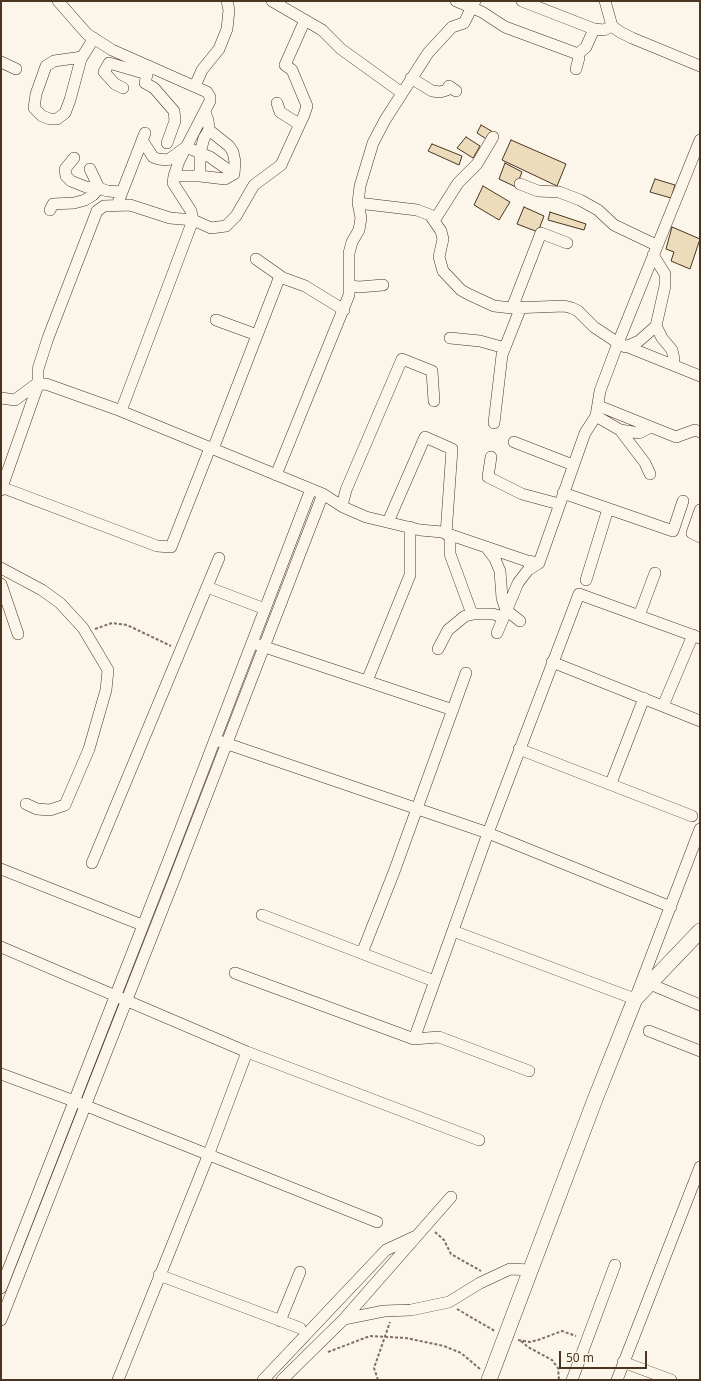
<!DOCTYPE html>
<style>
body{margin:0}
#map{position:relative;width:701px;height:1381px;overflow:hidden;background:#fbf6e9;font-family:"Noto Sans",sans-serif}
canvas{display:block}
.frame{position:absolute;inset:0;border:2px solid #4a3520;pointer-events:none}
.scale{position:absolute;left:559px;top:1351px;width:88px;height:18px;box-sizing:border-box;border:2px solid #4a3520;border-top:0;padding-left:5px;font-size:12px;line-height:14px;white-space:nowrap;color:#4a3520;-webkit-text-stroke:3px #fbf6e9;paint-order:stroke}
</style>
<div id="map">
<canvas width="701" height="1381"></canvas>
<div class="frame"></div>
<div class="scale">50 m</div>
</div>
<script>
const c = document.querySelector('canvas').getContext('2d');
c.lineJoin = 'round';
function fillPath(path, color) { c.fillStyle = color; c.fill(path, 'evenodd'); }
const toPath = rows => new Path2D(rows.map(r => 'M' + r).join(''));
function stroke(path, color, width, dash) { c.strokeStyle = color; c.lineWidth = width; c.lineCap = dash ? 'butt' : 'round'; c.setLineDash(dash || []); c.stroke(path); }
const building = toPath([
 [481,125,493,132,488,140,477,133,481,125],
 [466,137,480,146,473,158,457,148,466,137],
 [511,140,566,164,557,186,502,160,511,140],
 [432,144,462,156,459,165,428,151,432,144],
 [505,163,522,172,516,187,499,179,505,163],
 [655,179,675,185,671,198,650,192,655,179],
 [483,186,510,202,499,220,474,205,483,186],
 [524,207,544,216,538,232,517,224,524,207],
 [550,212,586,224,584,230,548,220,550,212],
 [672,227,700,239,690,269,671,261,674,252,666,249,672,227]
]);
const path = toPath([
 [95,629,112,623,127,625,171,646],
 [435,1232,444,1240,451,1254,481,1271],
 [457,1309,495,1331],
 [518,1340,530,1342,538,1340,562,1331,576,1336],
 [521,1341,528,1347,552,1360,558,1368,559,1380],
 [328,1352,370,1336,406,1338,444,1346,461,1353,480,1369],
 [378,1380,374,1368,390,1322]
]);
const street = toPath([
 [58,1,87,34,112,50,207,92,210,97,210,101,179,161,174,176,173,183,191,211,193,220,121,411],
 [272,1,322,30,341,49,402,93],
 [456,1,482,12,505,27,578,54,579,58,576,69],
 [522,1,594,29,604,30,612,26],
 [605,1,612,26,620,32,632,38,700,66],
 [578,54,586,47,594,29],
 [82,57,54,61,46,66,36,94,34,108,42,116,50,119,57,119,65,113,70,100,81,59,94,38],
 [1,62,16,69],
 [149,66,145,83,154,88,174,111,175,121,167,143],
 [411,78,432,91,440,92,447,90,449,86,456,91],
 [195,86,202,70,219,49,227,29,229,10,227,1],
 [123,88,115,84,104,72,109,63,147,74],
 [277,103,280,112,299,124],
 [205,112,208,120,209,130,229,146,233,152,235,162,234,174],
 [142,140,153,157,158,159,168,160,186,147,210,157,234,174],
 [700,140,618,343,700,376],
 [74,158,65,169,66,176,71,181,86,187,99,188],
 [90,169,99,188,107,191,122,192],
 [174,176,200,176,225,179,234,174],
 [200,176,200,153,204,138,209,130],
 [520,184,538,191,559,192,580,200,598,210,614,225,656,245],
 [358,203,417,210,430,215,441,231,443,239,439,257,443,271,461,290,468,294,494,306,512,308,564,306,572,308,578,311,594,327,618,343,600,391,596,416,585,433,539,563,528,570,518,583,497,633],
 [117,205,145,133],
 [50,210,53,204,74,203,85,200,93,195,99,188],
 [434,221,458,183,477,164,493,137],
 [653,255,665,274,665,286,656,326,662,338,672,350,674,359,673,365],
 [256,259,283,278,305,286,344,310],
 [350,286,359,287,383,285],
 [512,308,541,233,567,243],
 [216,320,257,335],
 [450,338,480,341,505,348],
 [625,347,639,341,656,326],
 [1,398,15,400,35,385,46,384,116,409,323,494,174,880,1,1320],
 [599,406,676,437,695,430,700,432],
 [596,416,620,430,645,463,650,474],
 [494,423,502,355,521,307],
 [620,430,639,433,651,427],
 [514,442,573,465],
 [213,449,280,276],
 [491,457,488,477,522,494,559,504],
 [276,475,349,295,349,253,352,242,359,230,361,218,358,203,360,186,373,143,385,120,428,53,452,27,464,23,475,1],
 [1,487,157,546,171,547,210,448],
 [1,490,38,385,38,369,48,338,97,211,104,206,130,205,170,218,193,220,211,228,226,226,236,216,254,185,281,165,304,115,307,106,292,70,285,65,305,20],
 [563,493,673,531,683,501],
 [323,494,343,507,366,517,420,530,442,532,527,561,539,563],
 [342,506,346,490,402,359,432,371,434,401],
 [700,510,692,533,700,537],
 [388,522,425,437,452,449,446,534],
 [450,535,450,554,472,614],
 [486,547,495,559,500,571,502,598,506,610,520,621],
 [1,568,42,590,60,603,83,628,108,670,106,690,89,749,65,805,50,810,37,809,26,804],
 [586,580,608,509],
 [1,584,18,634],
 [207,587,265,609],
 [639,616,655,573],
 [256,644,453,710],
 [438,649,448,630,465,616,474,614,493,614,503,617],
 [552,662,700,721],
 [367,681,410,575,410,527],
 [663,706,693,635],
 [219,741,488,833,671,907],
 [519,749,692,816],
 [611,783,644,698],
 [92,863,219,558],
 [1,869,142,925],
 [262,915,434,981],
 [453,931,635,999,700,829],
 [1,947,247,1052,479,1140],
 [362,953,394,872,466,673],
 [235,973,414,1039,488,833,579,594,700,638],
 [650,984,700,1005],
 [649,1031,700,1051],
 [414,1039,439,1037,529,1071],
 [1,1074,74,1101,377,1222],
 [451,1197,344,1319,384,1311,411,1310,449,1302,480,1283,510,1269,531,1270],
 [159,1275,300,1328],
 [1,1288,171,854,311,489],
 [280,1321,300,1272],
 [623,1362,671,1380],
 [118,1380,208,1156,247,1052],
 [263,1380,386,1250,414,1237],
 [282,1380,344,1319],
 [572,1380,615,1265],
 [617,1380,700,1167]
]);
const secondary = toPath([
 [489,1380,594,1102,635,999,700,931]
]);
fillPath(building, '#ecdcbc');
stroke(building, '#4a3520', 1);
stroke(street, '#4a3520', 12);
stroke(secondary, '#4a3520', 16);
stroke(path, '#7f6f5c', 2, [3, 2]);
stroke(street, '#fbf6e9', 11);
stroke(secondary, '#fbf6e9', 15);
</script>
